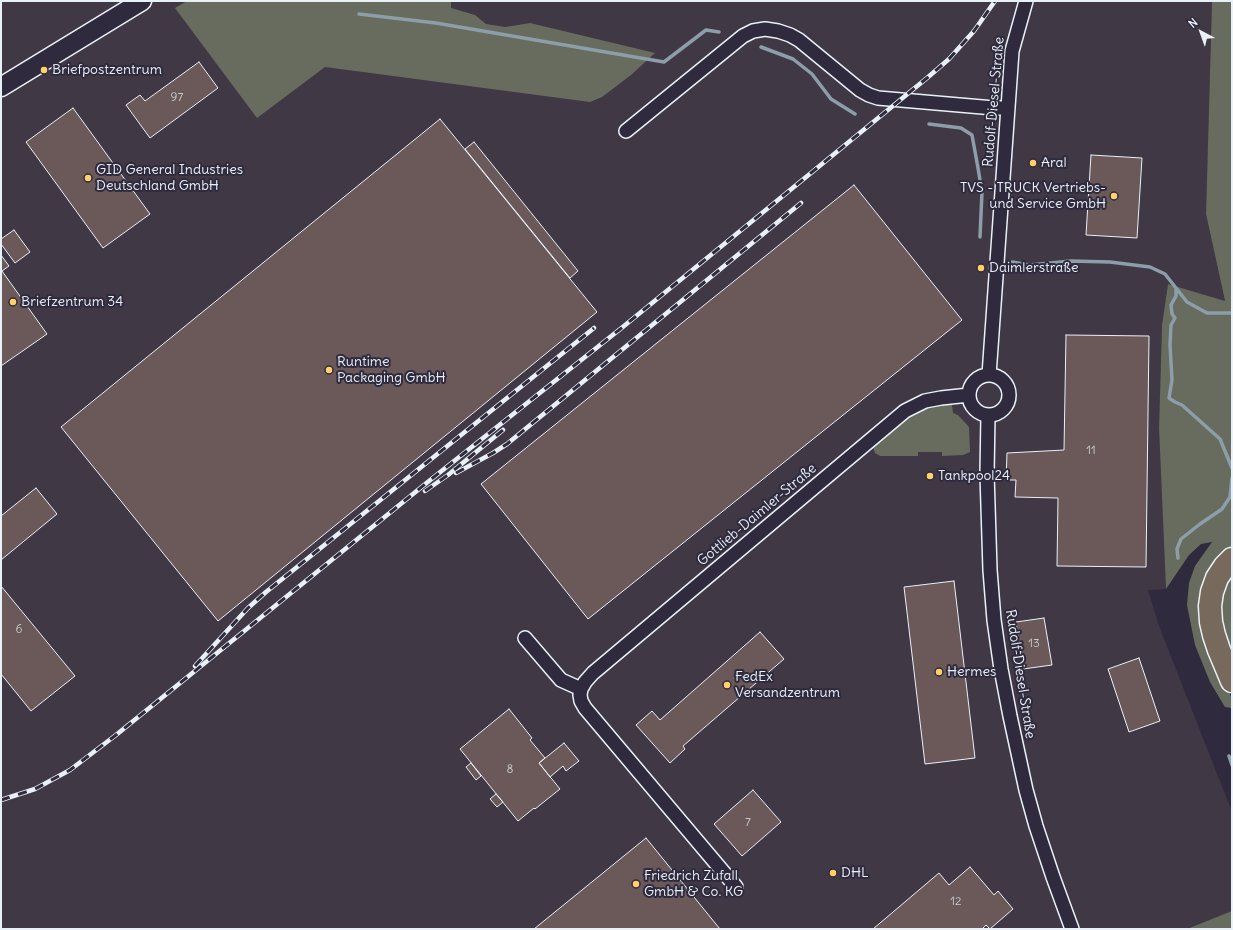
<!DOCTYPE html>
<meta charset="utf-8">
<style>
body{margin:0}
#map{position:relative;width:1233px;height:930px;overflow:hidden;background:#2f2a3d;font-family:Delius,sans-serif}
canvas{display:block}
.frame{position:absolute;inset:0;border:2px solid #e8f1f8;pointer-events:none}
.north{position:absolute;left:1181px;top:12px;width:40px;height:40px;-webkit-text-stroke:3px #2f2a3d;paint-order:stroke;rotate:319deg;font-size:11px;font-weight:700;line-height:16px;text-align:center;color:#e8f1f8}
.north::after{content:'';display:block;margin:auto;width:14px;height:18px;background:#e8f1f8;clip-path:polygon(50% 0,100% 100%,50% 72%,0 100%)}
</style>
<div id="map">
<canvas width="1233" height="930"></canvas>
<div class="frame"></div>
<div class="north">N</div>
</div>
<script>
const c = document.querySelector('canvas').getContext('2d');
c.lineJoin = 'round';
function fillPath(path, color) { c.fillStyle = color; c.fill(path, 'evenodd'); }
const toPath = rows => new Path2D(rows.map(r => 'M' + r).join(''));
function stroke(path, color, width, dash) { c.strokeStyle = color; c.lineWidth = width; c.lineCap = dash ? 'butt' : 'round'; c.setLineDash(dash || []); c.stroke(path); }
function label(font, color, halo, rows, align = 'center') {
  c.font = font + ' Delius,sans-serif'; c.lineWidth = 4; c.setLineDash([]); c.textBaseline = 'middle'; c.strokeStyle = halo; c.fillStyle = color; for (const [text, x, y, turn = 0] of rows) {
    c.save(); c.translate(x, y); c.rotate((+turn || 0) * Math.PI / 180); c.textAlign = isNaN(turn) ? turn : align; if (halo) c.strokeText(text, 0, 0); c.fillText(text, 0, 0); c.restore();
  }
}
const built = toPath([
 [1,1,1212,1,1206,214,1225,302,1168,284,1162,325,1159,428,1166,589,1148,590,1159,626,1232,812,1232,929,1,929]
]);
const green = toPath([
 [187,1,451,1,451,8,475,15,486,24,505,27,518,25,530,23,655,53,631,75,602,97,590,102,325,67,257,118,175,8],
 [1212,1,1232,1,1232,548,1224,557,1210,647,1232,699,1232,708,1225,707,1210,682,1195,645,1187,605,1189,583,1195,566,1212,542,1201,544,1189,555,1166,589,1159,428,1162,325,1168,284,1225,301,1206,214],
 [939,405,952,405,953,413,958,415,969,427,970,452,963,455,942,456,942,452,918,452,918,456,880,456,875,453,873,447,876,442,910,414,924,408],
 [1232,572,1232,658,1225,641,1219,606,1228,577],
 [1232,911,1232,929,1187,929]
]);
const stream = toPath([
 [359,14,436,23,664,62,706,30,719,32],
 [761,47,793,59,812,74,831,99,855,114],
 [929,124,961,128,972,135,978,168,982,192,980,237],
 [1012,262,1030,265,1071,261,1110,262,1150,267,1165,274,1187,302,1207,313,1232,313],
 [1176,288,1176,296,1171,305,1172,314,1175,318,1171,325,1170,345,1172,380,1169,398,1175,402,1182,405,1220,439,1232,468],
 [1178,558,1177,549,1181,539,1200,524,1222,509,1230,497,1232,478],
 [1229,756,1232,765]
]);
const building = toPath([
 [199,62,218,88,150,138,126,105,140,95,145,101,199,62],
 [73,108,150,214,103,248,26,142,73,108],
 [440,119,597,312,218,621,61,427,440,119],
 [474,142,578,271,570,278,465,149,474,142],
 [1091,155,1142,158,1137,238,1086,235,1091,155],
 [854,185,962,320,588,619,481,484,854,185],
 [14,230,30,252,15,263,1,244,1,239,14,230],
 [1,255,9,266,2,271,47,334,1,366,1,255],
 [1066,335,1149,336,1146,567,1057,566,1058,498,1015,497,1016,480,1006,480,1007,453,1064,450,1066,335],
 [36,488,57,514,1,560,1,516,36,488],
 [954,581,975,758,925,764,904,587,954,581],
 [1,586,75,676,31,711,1,674,1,586],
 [1044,618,1052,665,1023,669,1016,622,1044,618],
 [760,632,784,659,683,746,685,749,670,763,636,725,652,711,660,720,760,632],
 [1139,658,1160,721,1129,732,1108,669,1139,658],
 [509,709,532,738,530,740,545,758,539,763,560,789,535,809,534,808,518,821,460,749,509,709],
 [564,743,579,761,566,771,563,766,550,777,539,763,564,743],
 [471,763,481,776,476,780,466,767,471,763],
 [753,790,781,822,742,856,714,824,753,790],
 [496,794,503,802,497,807,490,799,496,794],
 [646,838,720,929,534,929,646,838],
 [970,867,994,895,998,891,1013,909,990,929,986,925,982,929,873,929,939,873,949,885,970,867]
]);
const street = toPath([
 [626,131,743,36,753,31,765,29,778,31,790,35,799,40,860,90,869,95,878,98,994,108,1008,108],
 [989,375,1012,51,1026,1],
 '969 395a20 20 0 1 1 40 0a20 20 0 1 1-40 0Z',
 [988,415,987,474,990,570,994,620,1001,669,1010,716,1026,790,1036,826,1053,877,1072,929],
 [525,638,561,680,581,689],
 [736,887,585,708,581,701,580,695,581,689,585,682,593,673,905,411,925,401,941,398,969,395]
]);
const secondary = toPath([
 [1,87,142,1]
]);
const highway = toPath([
 [1232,559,1225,566,1217,578,1212,592,1210,606,1211,622,1214,635,1219,650,1232,681]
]);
const rail = toPath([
 [456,473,493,453,507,444,801,203],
 [425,491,448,475,503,430],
 [195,666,248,608,266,592,594,328],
 [1,800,35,789,70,770,116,735,429,481,624,326,927,78,949,59,974,31,995,1]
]);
const markers = [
 [44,70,4,"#ffd166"],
 [1033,163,4,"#ffd166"],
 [88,178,4,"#ffd166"],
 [1114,196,4,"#ffd166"],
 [981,268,4,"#ffd166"],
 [13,302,4,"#ffd166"],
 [329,370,4,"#ffd166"],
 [930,476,4,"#ffd166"],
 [939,672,4,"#ffd166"],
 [727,685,4,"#ffd166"],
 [833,873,4,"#ffd166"],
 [636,884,4,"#ffd166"]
];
const numberNames = [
 ["97",177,98],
 ["11",1091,451],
 ["6",19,630],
 ["13",1034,644],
 ["8",510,770],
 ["7",748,823],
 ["12",956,902]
];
const poiNames = [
 ["Briefpostzentrum",52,70],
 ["Aral",1041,163],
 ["GID General Industries",96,170],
 ["Deutschland GmbH",96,186],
 ["TVS - TRUCK Vertriebs-",1106,188,"right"],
 ["und Service GmbH",1106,204,"right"],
 ["Daimlerstraße",989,268],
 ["Briefzentrum 34",21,302],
 ["Runtime",337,362],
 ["Packaging GmbH",337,378],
 ["Tankpool24",938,476],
 ["Hermes",947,672],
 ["FedEx",735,677],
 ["Versandzentrum",735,693],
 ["DHL",841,873],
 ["Friedrich Zufall",644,876],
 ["GmbH & Co. KG",644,892]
];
const streetNames = [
 ["Rudolf-Diesel-Straße",994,102,-85],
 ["Gottlieb-Daimler-Straße",757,515,-40],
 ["Rudolf-Diesel-Straße",1020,674,81]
];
fillPath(built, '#413845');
fillPath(green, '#676c5f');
stroke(stream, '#8b9ea9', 3.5);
fillPath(building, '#6b5959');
stroke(building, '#e8f1f8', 1);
stroke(street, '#e8f1f8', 16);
stroke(secondary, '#e8f1f8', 21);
stroke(highway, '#e8f1f8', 25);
stroke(street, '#2f2a3d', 13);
stroke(secondary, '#2f2a3d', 18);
stroke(highway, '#77695c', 22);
stroke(rail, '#e8f1f8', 4.5);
stroke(rail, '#2f2a3d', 3, [9]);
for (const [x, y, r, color] of markers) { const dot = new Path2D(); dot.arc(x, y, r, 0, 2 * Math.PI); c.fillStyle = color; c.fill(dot); stroke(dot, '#2f2a3d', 1.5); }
label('12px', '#c9cbd0', null, numberNames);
label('14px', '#e8f1f8', '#2f2a3d', poiNames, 'left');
label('14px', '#e8f1f8', '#2f2a3d', streetNames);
</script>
